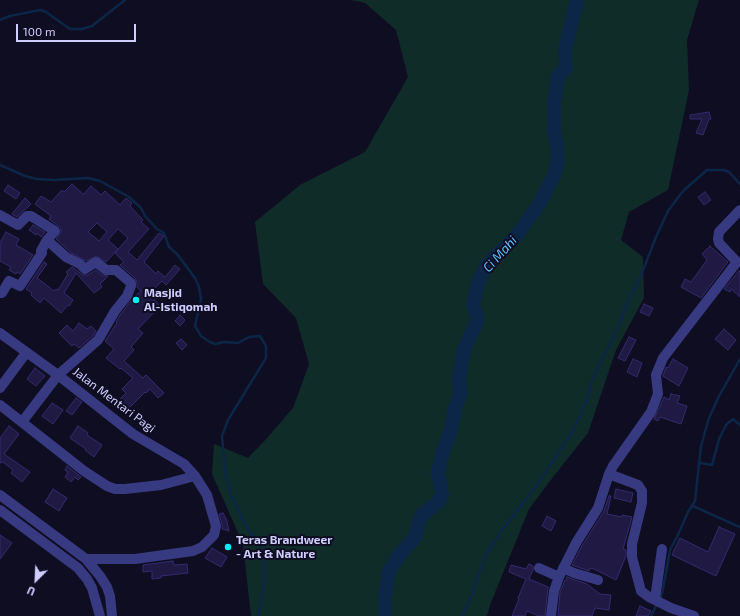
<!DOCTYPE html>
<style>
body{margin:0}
#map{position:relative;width:740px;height:616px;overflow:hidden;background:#0f0d22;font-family:"Exo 2",sans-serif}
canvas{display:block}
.north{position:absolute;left:16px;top:560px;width:40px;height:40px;-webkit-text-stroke:3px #0f0d22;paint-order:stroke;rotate:204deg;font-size:11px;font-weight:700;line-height:16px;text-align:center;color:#d0ceff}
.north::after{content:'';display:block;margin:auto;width:14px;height:18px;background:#d0ceff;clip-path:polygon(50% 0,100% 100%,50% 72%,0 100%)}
.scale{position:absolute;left:16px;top:24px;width:120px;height:18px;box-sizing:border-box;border:2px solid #d0ceff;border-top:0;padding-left:5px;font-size:12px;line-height:14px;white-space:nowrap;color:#d0ceff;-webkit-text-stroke:3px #0f0d22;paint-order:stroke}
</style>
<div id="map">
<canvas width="740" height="616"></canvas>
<div class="north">U</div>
<div class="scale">100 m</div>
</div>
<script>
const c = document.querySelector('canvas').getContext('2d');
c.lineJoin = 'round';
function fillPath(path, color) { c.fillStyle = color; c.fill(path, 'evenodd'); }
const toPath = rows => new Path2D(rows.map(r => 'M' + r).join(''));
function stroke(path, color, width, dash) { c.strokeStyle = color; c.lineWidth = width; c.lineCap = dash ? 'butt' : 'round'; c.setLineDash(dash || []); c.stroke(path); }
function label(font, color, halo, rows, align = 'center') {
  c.font = font + ' "Exo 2",sans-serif'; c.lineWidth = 4; c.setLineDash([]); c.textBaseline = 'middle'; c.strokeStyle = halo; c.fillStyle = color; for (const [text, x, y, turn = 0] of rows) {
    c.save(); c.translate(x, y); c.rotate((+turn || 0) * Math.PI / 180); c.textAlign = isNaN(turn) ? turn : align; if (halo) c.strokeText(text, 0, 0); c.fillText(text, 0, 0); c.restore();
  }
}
const green = toPath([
 [351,0,699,0,687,40,689,90,668,190,629,212,621,240,643,257,644,298,616,350,588,433,553,477,529,509,490,605,487,616,251,616,243,544,212,474,214,444,248,458,267,438,293,408,309,364,296,318,263,284,255,222,300,185,365,152,408,77,396,30,365,3]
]);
const stream = toPath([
 [0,20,10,16,40,10,46,12,70,29,82,29,92,26,125,0],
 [0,165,25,176,37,179,54,180,88,178,100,181,129,197,141,208,145,216,157,229,164,233,169,247,177,254,195,278,199,287,201,299,195,326,201,336,210,342,215,344,224,342,238,343,249,337,260,336,266,346,266,358,228,420,222,436,225,471,231,495,244,522,260,547,264,558,264,586,258,616],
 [700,463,712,465,719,439,726,425,733,419,740,425],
 [693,506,740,527],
 [660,600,663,589,670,550,677,537,688,512,695,501,701,446,709,418,719,396,740,359],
 [462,616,470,599,479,573,489,550,500,533,539,482,574,429,588,397,592,380,620,323,625,308,640,278,656,237,668,211,683,191,707,170,724,170,729,172,740,184],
 [651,616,657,604]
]);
const river = toPath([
 [385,616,385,597,389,571,401,553,415,537,419,522,422,515,438,502,442,494,438,472,443,451,451,430,455,408,460,394,459,380,464,349,477,322,477,315,473,306,477,285,486,266,517,235,540,203,554,175,558,161,557,146,554,131,554,103,558,76,566,68,565,50,577,0]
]);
const building = toPath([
 [709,112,711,119,709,119,703,135,696,133,702,119,690,119,690,115,709,112],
 [72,184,83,194,84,194,91,186,101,195,105,191,120,205,126,198,132,203,130,206,143,220,141,222,149,229,128,252,137,260,159,233,164,236,144,262,156,274,158,271,165,277,175,265,180,269,166,285,162,281,153,290,158,294,154,299,160,306,138,329,143,333,131,347,134,350,124,361,143,378,146,375,164,393,158,398,150,389,146,393,145,392,129,408,120,399,126,393,122,389,133,378,121,368,120,369,106,358,114,349,105,341,117,323,116,322,120,315,134,297,141,291,137,287,137,283,135,278,120,265,124,262,115,253,128,238,118,229,108,240,118,249,106,262,97,256,86,261,70,252,56,239,61,232,61,228,49,219,51,216,35,204,41,196,51,202,62,190,64,192,72,184],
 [97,223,107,232,99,241,88,232,97,223],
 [8,185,20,193,16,199,4,191,8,185],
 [705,192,711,200,704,205,698,197,705,192],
 [25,198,31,204,17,217,12,214,25,198],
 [33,225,45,232,41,237,37,233,36,235,29,230,33,225],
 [6,232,19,239,16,245,33,255,20,274,17,272,16,274,9,270,11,267,0,261,0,243,6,232],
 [710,246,728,262,701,298,681,287,685,279,691,282,707,260,702,254,710,246],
 [44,262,47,264,37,278,54,291,56,289,58,290,68,274,66,272,72,267,83,275,88,275,96,270,102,275,108,276,100,284,102,287,94,293,76,273,64,293,73,300,69,306,68,305,61,313,44,298,40,303,31,295,32,293,26,289,44,262],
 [739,271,740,272,740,297,731,289,730,292,724,289,739,271],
 [644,304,653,308,649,316,640,312,644,304],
 [180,315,185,320,180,326,175,321,180,315],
 [79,323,87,329,91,326,96,331,93,336,79,348,74,344,72,346,59,333,67,325,73,331,79,323],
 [724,329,736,340,728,350,715,339,724,329],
 [629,337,636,340,625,361,618,358,629,337],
 [181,339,187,345,182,350,176,343,181,339],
 [633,359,642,363,637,377,627,372,633,359],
 [673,359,688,368,679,386,663,376,666,367,668,368,673,359],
 [35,368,45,376,36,386,27,379,35,368],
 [671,394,680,396,677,403,687,406,681,424,660,417,658,421,654,419,664,397,669,400,671,394],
 [76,398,82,402,72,415,66,411,76,398],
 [52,403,63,410,53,424,42,416,52,403],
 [9,426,19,434,4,454,30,472,22,482,11,473,13,470,3,462,0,463,0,438,9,426],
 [78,426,88,433,87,435,102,445,94,457,85,450,86,449,70,438,78,426],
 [67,466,81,477,78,480,75,477,71,482,65,477,68,472,65,470,67,466],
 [53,489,67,498,59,511,45,502,53,489],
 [616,489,633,493,631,502,614,498,616,489],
 [609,496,611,496,607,514,622,517,622,515,632,517,623,549,626,550,626,556,616,580,594,569,590,568,589,571,572,565,582,546,604,511,609,496],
 [223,513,227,521,229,531,222,529,222,524,219,514,223,513],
 [547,516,556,521,551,531,542,526,547,516],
 [719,527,735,534,716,576,672,555,680,538,708,552,719,527],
 [0,535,12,543,0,559,0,535],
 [212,548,227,557,221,567,205,558,212,548],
 [173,561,174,565,187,564,188,573,161,576,161,578,152,579,152,571,143,572,143,565,173,561],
 [529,564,533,566,533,570,529,579,548,587,545,616,539,616,527,611,525,616,512,616,519,599,518,598,526,579,509,572,511,565,526,569,529,564],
 [567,577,587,584,600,594,611,595,609,610,595,608,592,616,558,616,560,592,565,580,566,581,567,577],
 [640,606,651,611,648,616,636,616,640,606]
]);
const minor = toPath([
 [0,215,18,225,27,216,31,216,55,231,47,240,41,251,42,253,20,286,9,281,2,293,0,293],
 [0,333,58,375,133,434,184,464,195,476,207,495,216,526,214,535,202,547,193,551,135,559,86,559],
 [0,388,26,353],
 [0,405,84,471,107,486,115,489,125,489,161,485,195,476],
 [22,422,58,375,98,340,115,311,127,296,131,286,131,283,116,270,106,270,96,262,85,269,80,264,66,257,47,240],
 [0,495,86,559,100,576,107,587,110,596,112,616],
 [0,510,78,568,87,579,92,588,100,616],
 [539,568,559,577],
 [563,568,574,573,598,580],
 [655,599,662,549],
 [551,616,554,591,559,577,576,543,598,508,609,474],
 [694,616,671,608,649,597,641,591,632,557,632,544,642,503,642,491,638,485,609,474,613,466,651,412,658,394,656,375,663,358,737,262,719,243,718,239,719,232,740,210]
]);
const markers = [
 [136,300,4,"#00f1f9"],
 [228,547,4,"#00f1f9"]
];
const poiNames = [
 ["Masjid",144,293],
 ["Al-Istiqomah",144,307],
 ["Teras Brandweer",236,540],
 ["- Art & Nature",236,554]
];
const streetNames = [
 ["Jalan Mentari Pagi",114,400,37]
];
const waterNames = [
 ["Ci Mahi",500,254,-48]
];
fillPath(green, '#102c29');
stroke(stream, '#0c2647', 2.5);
stroke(river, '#0c2647', 14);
fillPath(building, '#1f1943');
stroke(building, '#342b6f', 1);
stroke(minor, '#383a81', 10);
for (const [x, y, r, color] of markers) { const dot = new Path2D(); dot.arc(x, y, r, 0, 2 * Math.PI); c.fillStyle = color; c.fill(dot); stroke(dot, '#0f0d22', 1.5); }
label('bold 12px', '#d0ceff', '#0f0d22', poiNames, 'left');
label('12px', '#d0ceff', '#0f0d22', streetNames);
label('italic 13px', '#5cbfff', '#0f0d22', waterNames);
</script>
